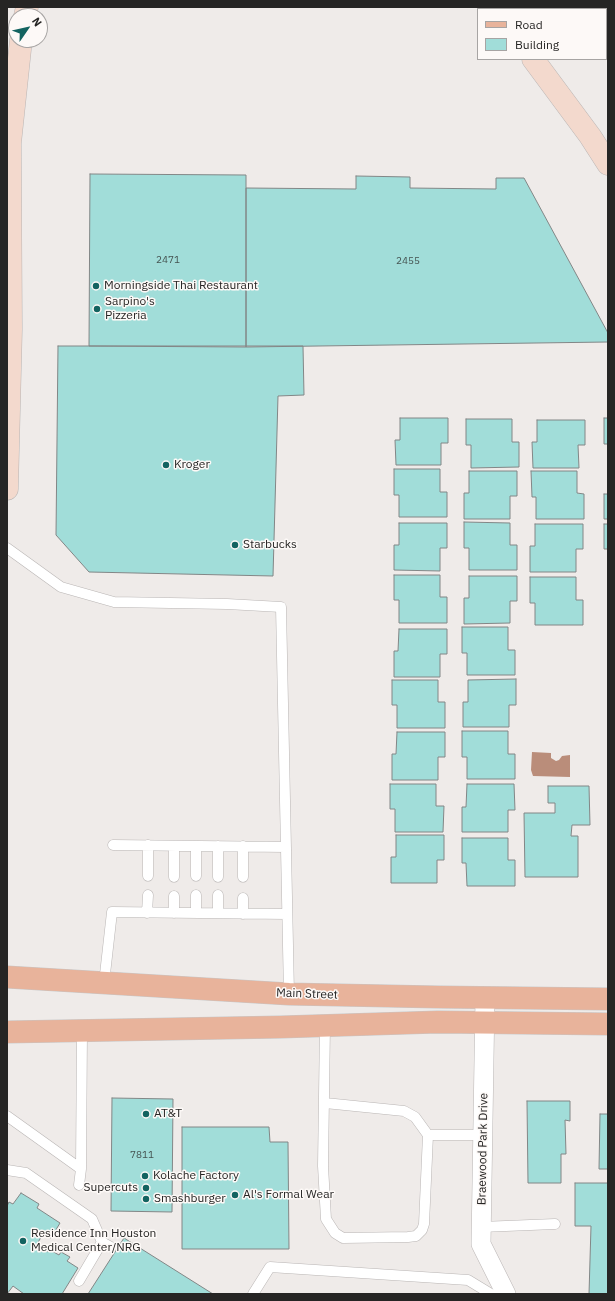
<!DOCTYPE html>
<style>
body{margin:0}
#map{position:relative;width:615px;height:1301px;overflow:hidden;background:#efebe9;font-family:"IBM Plex Sans",sans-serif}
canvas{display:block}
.frame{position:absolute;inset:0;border:8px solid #262524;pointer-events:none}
.legend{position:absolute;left:477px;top:8px;width:130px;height:52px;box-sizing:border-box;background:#fdf9f7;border:1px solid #a7a4a3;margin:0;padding:5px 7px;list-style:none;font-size:12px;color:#262524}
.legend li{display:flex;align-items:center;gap:8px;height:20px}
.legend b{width:20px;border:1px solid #a7a4a3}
.north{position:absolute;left:8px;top:8px;width:40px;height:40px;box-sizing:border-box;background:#fdf9f7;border:1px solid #a7a4a3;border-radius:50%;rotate:56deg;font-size:11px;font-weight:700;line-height:16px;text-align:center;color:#262524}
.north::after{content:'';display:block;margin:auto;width:14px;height:18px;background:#136360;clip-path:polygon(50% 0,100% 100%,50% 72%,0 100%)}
</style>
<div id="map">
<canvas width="615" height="1301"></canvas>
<div class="frame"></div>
<ul class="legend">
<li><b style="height:5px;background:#e8b39b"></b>Road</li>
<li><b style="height:11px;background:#a1ddd9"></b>Building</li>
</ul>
<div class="north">N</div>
</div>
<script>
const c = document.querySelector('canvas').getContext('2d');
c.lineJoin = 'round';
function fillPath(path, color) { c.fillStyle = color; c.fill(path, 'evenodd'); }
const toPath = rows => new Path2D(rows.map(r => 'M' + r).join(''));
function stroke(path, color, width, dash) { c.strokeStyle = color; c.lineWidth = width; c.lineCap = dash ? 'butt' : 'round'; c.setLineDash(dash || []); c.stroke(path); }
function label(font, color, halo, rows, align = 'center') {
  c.font = font + ' "IBM Plex Sans",sans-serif'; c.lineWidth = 3; c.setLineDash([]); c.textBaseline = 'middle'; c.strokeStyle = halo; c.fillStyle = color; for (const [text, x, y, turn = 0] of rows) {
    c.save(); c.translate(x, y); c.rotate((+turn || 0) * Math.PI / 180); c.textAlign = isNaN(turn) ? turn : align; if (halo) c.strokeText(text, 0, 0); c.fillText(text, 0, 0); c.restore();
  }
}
const water = toPath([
 [532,752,551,753,551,758,556,761,559,760,562,756,570,755,570,777,533,776,531,770]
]);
const building = toPath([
 [90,174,246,175,246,347,89,346,90,174],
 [356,176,410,177,410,188,496,189,496,178,524,178,608,333,608,342,246,347,246,188,356,189,356,176],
 [58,346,303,346,304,395,278,396,273,576,89,572,56,535,58,346],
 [400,418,448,418,448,443,441,443,441,465,396,465,395,440,400,440,400,418],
 [604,418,608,418,608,444,604,444,604,418],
 [466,419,512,419,512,442,519,442,519,467,471,468,471,445,466,445,466,419],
 [537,420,585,420,585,445,578,445,579,468,533,468,532,442,537,442,537,420],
 [394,469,440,469,440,492,447,492,447,517,399,517,399,495,394,495,394,469],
 [469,471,517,471,517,496,510,496,510,519,464,519,464,493,469,493,469,471],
 [531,471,577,471,577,493,584,494,584,519,536,519,536,497,532,497,531,471],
 [604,494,608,494,608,519,604,519,604,494],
 [464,522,510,523,510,545,517,545,517,570,469,570,469,548,464,548,464,522],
 [399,523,447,523,447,548,440,548,440,571,394,570,394,545,399,545,399,523],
 [535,524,583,524,583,549,576,549,576,572,530,572,530,546,535,546,535,524],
 [604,524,608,524,608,549,604,549,604,524],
 [394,575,440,575,440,597,447,597,447,623,399,623,399,600,394,600,394,575],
 [469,576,517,576,517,601,510,601,510,623,464,624,464,598,469,598,469,576],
 [530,577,576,577,576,600,583,600,583,625,535,625,535,603,530,603,530,577],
 [462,627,508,627,508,650,515,650,515,675,467,675,467,653,462,653,462,627],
 [399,629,447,629,447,654,440,654,440,677,394,677,394,651,398,651,399,629],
 [516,679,516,705,509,705,509,727,463,727,463,702,468,702,468,680,516,679],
 [392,680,438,680,438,702,445,702,445,728,397,728,397,705,392,705,392,680],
 [462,731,508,731,508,754,515,754,515,779,467,779,467,757,462,757,462,731],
 [397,732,445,732,445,757,438,757,438,780,392,780,392,754,396,754,397,732],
 [390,784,436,784,436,806,444,806,443,832,395,832,395,809,390,809,390,784],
 [467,784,514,784,515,810,508,810,508,832,462,832,462,807,466,807,467,784],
 [548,786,589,786,590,825,572,825,571,836,578,836,578,877,525,877,524,813,555,813,555,803,548,803,548,786],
 [396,835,444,835,444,860,437,860,437,883,391,883,391,857,396,857,396,835],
 [462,838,508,838,508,860,515,860,515,886,467,886,466,863,462,863,462,838],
 [112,1098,173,1099,172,1212,111,1211,112,1098],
 [527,1101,570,1101,570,1121,565,1120,566,1154,561,1154,561,1183,528,1183,527,1101],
 [600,1114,608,1114,608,1169,599,1169,600,1114],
 [182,1127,269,1127,270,1142,288,1142,289,1249,182,1249,182,1127],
 [575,1183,608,1183,608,1294,589,1294,591,1226,575,1226,575,1183],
 [21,1193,39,1204,37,1208,60,1223,51,1238,43,1234,37,1244,48,1252,50,1250,59,1255,61,1252,70,1257,67,1261,78,1268,62,1294,24,1294,13,1286,7,1294,7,1206,9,1202,13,1204,21,1193],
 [124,1238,213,1294,88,1294,124,1238]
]);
const path = toPath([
 [522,7,523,9],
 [591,7,593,9],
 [606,27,608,30]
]);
const service = toPath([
 [7,548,61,587,114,602,227,604,281,607,289,994],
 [113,845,286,847],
 [218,846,218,877],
 [243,846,243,877],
 [148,876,148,845],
 [196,876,196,846],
 [174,877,174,846],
 [147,913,148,895],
 [174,913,174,896],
 [196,913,196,895],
 [218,913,218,895],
 [243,914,243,898],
 [104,983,112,912,287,914],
 [325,1025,323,1166,326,1219,335,1233,343,1238,408,1237,416,1236,422,1230,424,1224,428,1135,483,1135],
 [325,1103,404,1111,415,1117,428,1135],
 [7,1116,81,1169],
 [7,1170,26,1173,92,1219,102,1242,79,1281],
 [79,1185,81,1169,82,1030],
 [481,1227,555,1224],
 [102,1242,111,1247],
 [253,1294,270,1267,468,1280,491,1294]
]);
const minor = toPath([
 [485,998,481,1244,506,1294]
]);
const secondary = toPath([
 [492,7,494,9],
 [25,16,27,7],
 [533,59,590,136,608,164],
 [7,489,11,329,10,143,21,40]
]);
const primary = toPath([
 [7,977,289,994,438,997,608,999],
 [7,1032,281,1027,438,1022,608,1024]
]);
const markers = [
 [96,286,4,"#136360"],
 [97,309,4,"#136360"],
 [166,465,4,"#136360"],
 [235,545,4,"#136360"],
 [146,1114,4,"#136360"],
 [145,1176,4,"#136360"],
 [146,1188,4,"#136360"],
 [235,1195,4,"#136360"],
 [146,1199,4,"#136360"],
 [23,1241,4,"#136360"]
];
const numberNames = [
 ["2471",168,260],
 ["2455",408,261],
 ["7811",142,1155]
];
const poiNames = [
 ["Morningside Thai Restaurant",104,286],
 ["Sarpino's",105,302],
 ["Pizzeria",105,316],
 ["Kroger",174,465],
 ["Starbucks",243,545],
 ["AT&T",154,1114],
 ["Kolache Factory",153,1176],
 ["Supercuts",138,1188,"right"],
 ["Al's Formal Wear",243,1195],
 ["Smashburger",154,1199],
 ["Residence Inn Houston",31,1234],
 ["Medical Center/NRG",31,1248]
];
const streetNames = [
 ["Main Street",307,994,2],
 ["Braewood Park Drive",483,1149,-89]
];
fillPath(water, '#ba8d7a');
fillPath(building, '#a1ddd9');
stroke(building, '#828686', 1);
stroke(service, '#b9b5b4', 11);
stroke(minor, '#b9b5b4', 20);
stroke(secondary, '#b9b5b4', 23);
stroke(primary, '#c7c6c6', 23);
stroke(path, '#827f7e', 2.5, [1, 3]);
stroke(service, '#fff', 10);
stroke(minor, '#fff', 19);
stroke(secondary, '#f3d9cd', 22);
stroke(primary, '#e8b39b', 22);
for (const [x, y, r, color] of markers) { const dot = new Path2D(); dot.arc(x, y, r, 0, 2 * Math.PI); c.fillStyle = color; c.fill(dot); stroke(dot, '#fdf9f7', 1.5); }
label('10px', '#455351', null, numberNames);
label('12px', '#262524', '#fdf9f7', poiNames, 'left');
label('12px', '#262524', '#fdf9f7', streetNames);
</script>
